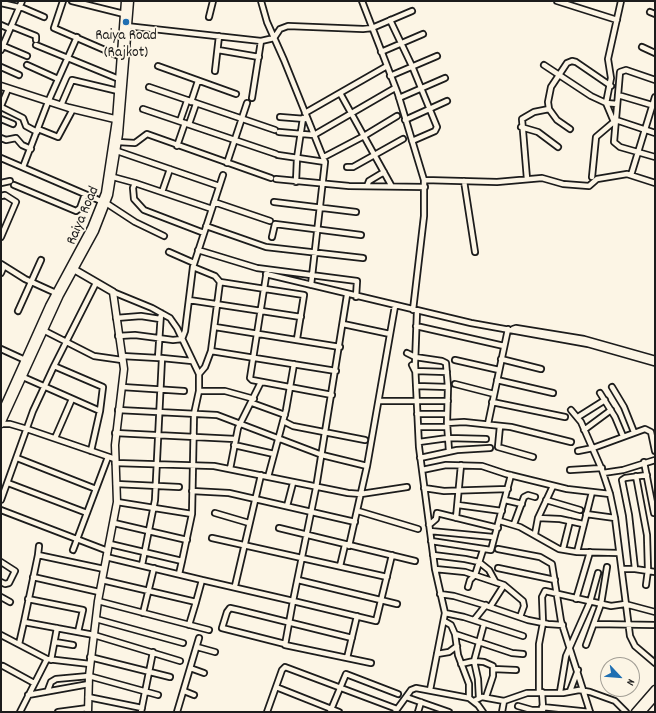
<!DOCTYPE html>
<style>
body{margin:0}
#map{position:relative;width:656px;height:713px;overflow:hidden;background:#fcf5e5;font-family:Dekko,sans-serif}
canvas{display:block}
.frame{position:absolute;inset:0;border:2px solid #1c1c1c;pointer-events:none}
.north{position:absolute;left:600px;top:657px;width:40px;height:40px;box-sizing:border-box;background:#fcf5e5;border:1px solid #a29e95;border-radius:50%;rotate:116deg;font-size:11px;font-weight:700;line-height:16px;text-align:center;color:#1c1c1c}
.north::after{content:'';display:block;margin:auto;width:14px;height:18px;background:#1f6fb2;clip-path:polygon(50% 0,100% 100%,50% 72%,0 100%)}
</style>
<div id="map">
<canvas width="656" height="713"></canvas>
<div class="frame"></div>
<div class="north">N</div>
</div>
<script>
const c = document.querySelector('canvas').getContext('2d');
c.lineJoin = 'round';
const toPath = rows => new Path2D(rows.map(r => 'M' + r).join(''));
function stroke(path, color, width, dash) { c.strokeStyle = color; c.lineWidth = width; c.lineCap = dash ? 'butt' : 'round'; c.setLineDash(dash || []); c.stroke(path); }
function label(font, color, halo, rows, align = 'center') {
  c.font = font + ' Dekko,sans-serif'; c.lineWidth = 3.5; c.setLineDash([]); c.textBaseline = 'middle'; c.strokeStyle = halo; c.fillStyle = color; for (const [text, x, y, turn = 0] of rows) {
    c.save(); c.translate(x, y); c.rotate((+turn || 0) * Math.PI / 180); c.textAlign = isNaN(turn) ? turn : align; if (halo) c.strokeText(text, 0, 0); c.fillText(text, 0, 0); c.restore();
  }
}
const street = toPath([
 [63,1,54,28,121,57],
 [72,1,124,14],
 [261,1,267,22,284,60,325,162,311,285],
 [362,1,398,94,424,180,424,216,413,310],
 [557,1,617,20],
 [1,3,23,8,44,17],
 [650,12,655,14],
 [209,17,213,1],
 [390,20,412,66,437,127,435,131,412,141],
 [1,25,10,29],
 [11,26,36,36,36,40],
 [126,26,261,41,274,38,280,29,288,26,363,29,372,28,412,11],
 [1,45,27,56],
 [36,45,119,79],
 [642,47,655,53],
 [1,50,22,1],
 [218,50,259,57],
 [381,52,423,34],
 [27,65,58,79],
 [544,65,591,96,606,103,617,104],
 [158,66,236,94],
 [1,67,19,75],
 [215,71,219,36],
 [390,76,437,56],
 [655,80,626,70,620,72,614,142,620,147,655,157],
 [149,87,275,130],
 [340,93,391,185],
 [618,95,655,106],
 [252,98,261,41],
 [399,98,445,78],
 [191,102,198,81],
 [62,103,72,80,118,91],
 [1,106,8,89],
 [1,107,23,118,26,126,37,132],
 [143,109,276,154],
 [305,113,387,66],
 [280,117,305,119],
 [1,119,13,124],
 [405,120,447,101],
 [180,121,187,101],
 [614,122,606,103,611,78,608,59,621,1],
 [189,124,196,104],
 [521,127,538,132,558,147],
 [38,129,58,137,73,109],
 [570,129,557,120,549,109,548,102,551,87,567,63,572,61,576,62,611,86],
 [279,132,314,135,395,88],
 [1,138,6,140,16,138,22,145,31,149],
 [118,142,135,143,147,134,271,178],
 [177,146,185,123],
 [117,151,219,186],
 [278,155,325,162],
 [324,157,364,136,397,116],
 [1,158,101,201],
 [227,163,247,103],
 [23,167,48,102,77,37],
 [347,167,353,167,403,139],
 [631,175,655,97],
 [113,177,135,183,133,188,134,199,144,210,204,233],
 [592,177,596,137,616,120,655,133],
 [276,179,349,186,425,187],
 [527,179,522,119,534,112,549,109],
 [424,180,497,182,542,178,563,184,589,186,597,179,627,174,655,183],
 [464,181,475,252],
 [296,182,297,158,303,118],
 [1,183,10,181],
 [135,183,212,209],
 [14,185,76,211,80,208,85,194],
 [367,186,369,181,384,172],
 [162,192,170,169],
 [1,196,5,195,16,202,1,237],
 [214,202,270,221],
 [274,202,356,212],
 [106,203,135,222,164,236],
 [206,226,266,247,363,258],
 [272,237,275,224,361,235],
 [198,250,257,268,357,281,356,297],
 [169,252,194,263],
 [1,264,25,279,58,294],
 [193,267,215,276,220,282,211,351,205,367,199,374],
 [267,270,250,378,252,380,332,395],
 [1,273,4,266],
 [266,274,471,323,588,344,655,363],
 [220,282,304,295,297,339],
 [113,292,152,308,170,318,177,328,199,374,199,391,194,414,192,514,182,561],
 [347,295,316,488,293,601,376,621,392,555],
 [189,300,301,317],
 [18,311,41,260],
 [417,311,415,364,419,447,435,569,445,613,430,690],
 [116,318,141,316,160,319],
 [343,324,390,334],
 [416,326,504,346],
 [215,327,340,347],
 [41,329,94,356,122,360],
 [513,329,516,328,584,339,655,359],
 [118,336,135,335,173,340,182,339,185,331,193,267,223,175],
 [1,349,25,360],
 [211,351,336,371],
 [407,353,415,357,442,361,446,363,448,387,447,423,449,451],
 [122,356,158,358],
 [162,358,192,361],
 [501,359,541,369],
 [455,360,499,370],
 [412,365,415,371,447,372],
 [54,366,103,387,100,411,91,451],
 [23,377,100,411],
 [497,380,553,393],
 [455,384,494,394],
 [416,386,448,387],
 [122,387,184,391],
 [612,387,624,407,634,432],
 [199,391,225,391,254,399],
 [600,393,615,417,623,436],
 [379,401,448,401],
 [492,402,565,417],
 [252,403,285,415],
 [118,410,217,415,322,455,367,466],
 [571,410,581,422,602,470,610,494,615,518,630,636,635,646,655,663],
 [417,414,447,414],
 [578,417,605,400],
 [283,421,293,426,365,440],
 [447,423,464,422,511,427,571,442],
 [1,424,10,424,27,429,115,459],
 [488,424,508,329],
 [500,426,498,447,533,457],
 [418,427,447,427],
 [584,430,611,410],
 [115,433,235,439],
 [55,438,72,399],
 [419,442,448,438,486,439],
 [234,445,274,454],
 [578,451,593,448,645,429,651,432,655,451],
 [17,458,96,489],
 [420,458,457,450,490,448],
 [644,462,654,513],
 [115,463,214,466,348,493,361,494,407,487],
 [230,469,238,428,261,382],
 [422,470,446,465,482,466,506,474,567,489,610,494],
 [570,470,602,468],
 [603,473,623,470,655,460],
 [636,476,647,535,648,570,646,585],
 [268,477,286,410,294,364],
 [8,483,87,513],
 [116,484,179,487],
 [424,488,444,491,508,489],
 [192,491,229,493,355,522],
 [1,500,33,411,54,366,96,283],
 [505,500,522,504],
 [546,500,580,510],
 [117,502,192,514],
 [458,505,502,511],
 [287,506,293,483],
 [1,510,108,551],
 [358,511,418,529],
 [215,513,249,523],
 [586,514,615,518],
 [456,518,461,465],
 [538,518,560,519,583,524],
 [500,521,520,527,559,549,577,552,619,553],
 [114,523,187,540],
 [514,524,524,497,528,495,535,497],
 [429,525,436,519,437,513,498,528],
 [279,528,415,561],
 [430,531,493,537],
 [535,534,538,518,553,486],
 [212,538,387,577],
 [431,541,491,550,511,475],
 [110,544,182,561,179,574],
 [349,546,367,466,395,306],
 [498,549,540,557,552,564,561,621,590,712],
 [563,549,570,521],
 [73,550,108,457],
 [577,552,592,492],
 [38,555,39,546],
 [433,555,465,559,479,562,489,570,495,581],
 [106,557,202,580,196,602],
 [1,562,15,571,9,583,5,584,1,582],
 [142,565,155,500,162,358,158,358,161,313],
 [340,566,345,545],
 [498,568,555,580],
 [104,569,38,555,24,622,94,635,180,661],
 [435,569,465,572,504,585,523,601,524,606,520,617],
 [622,569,635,569,655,572],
 [635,569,629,515,622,480,625,478,647,475],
 [33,577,99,592],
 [102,580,196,602,189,625],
 [202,580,293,601,285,645,371,663],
 [298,580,397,604],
 [235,586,261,475],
 [468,587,470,580,475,575,483,550],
 [440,594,454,596,484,605,528,620,548,624,563,625],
 [1,597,10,602],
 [28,599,83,610,78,632],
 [576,599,590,552],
 [98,601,209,630],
 [490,607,504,585],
 [143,613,154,568],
 [445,613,464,617,523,636],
 [96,619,183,643],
 [474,620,486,605],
 [444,621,451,625,455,634,458,655,469,684,469,698],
 [594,624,655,625],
 [455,634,512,653,523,654],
 [1,635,47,659,90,664],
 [55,642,73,645],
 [19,644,24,622],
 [285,644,222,628,227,612,230,608,239,610,352,638],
 [586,645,601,604,607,567],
 [197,647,215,652],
 [437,654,449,652,457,646],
 [90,657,170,677],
 [347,658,357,616],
 [51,660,57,628],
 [461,664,474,661,484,662,493,666,493,676,486,697],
 [3,666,34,683],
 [190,668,204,673],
 [493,669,516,670],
 [276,687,339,712],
 [48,690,51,682,56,679,89,676,158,695],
 [184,691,194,695],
 [570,691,578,670],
 [539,692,539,644,543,623,542,597,545,591,611,606,625,604,655,612],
 [542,692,543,708],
 [560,692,566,656,590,602,598,573],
 [28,695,89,684],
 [88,697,142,708],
 [406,697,449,712],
 [479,698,478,679,474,661,484,624],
 [474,701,482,697,504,701,527,693,563,693,579,690,590,692,615,701,626,712],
 [518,706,532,710,543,710],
 [542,707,590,712],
 [20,712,47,659],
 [58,712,88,708],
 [141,712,153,652],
 [177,712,199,638],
 [267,712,282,670,285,667,397,709],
 [330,712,346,674,398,694],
 [395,712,411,690,416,688,469,698,478,705,483,712],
 [418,712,421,702],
 [502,712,504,701]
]);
const secondary = toPath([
 [1,86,69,108,119,120],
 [70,267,113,292,124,369,115,445,117,502,98,601,89,676,88,712],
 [1,413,49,306,91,228,105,193,116,120,125,1],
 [1,424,60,295,95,231,109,195,119,134,130,1],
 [635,712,655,689],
 [642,712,655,697]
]);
const markers = [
 [126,22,4,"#1f6fb2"]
];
const poiNames = [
 ["Raiya Road",126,37],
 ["(Rajkot)",126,54]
];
const streetNames = [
 ["Raiya Road",84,216,-67]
];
stroke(street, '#1c1c1c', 8);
stroke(secondary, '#1c1c1c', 9);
stroke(street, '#fcf5e5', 4.5);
stroke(secondary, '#fcf5e5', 6);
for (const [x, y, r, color] of markers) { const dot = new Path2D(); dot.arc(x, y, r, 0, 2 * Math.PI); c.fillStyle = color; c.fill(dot); stroke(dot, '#fcf5e5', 1.5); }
label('15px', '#1c1c1c', '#fcf5e5', poiNames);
label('15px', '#1c1c1c', '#fcf5e5', streetNames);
</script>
